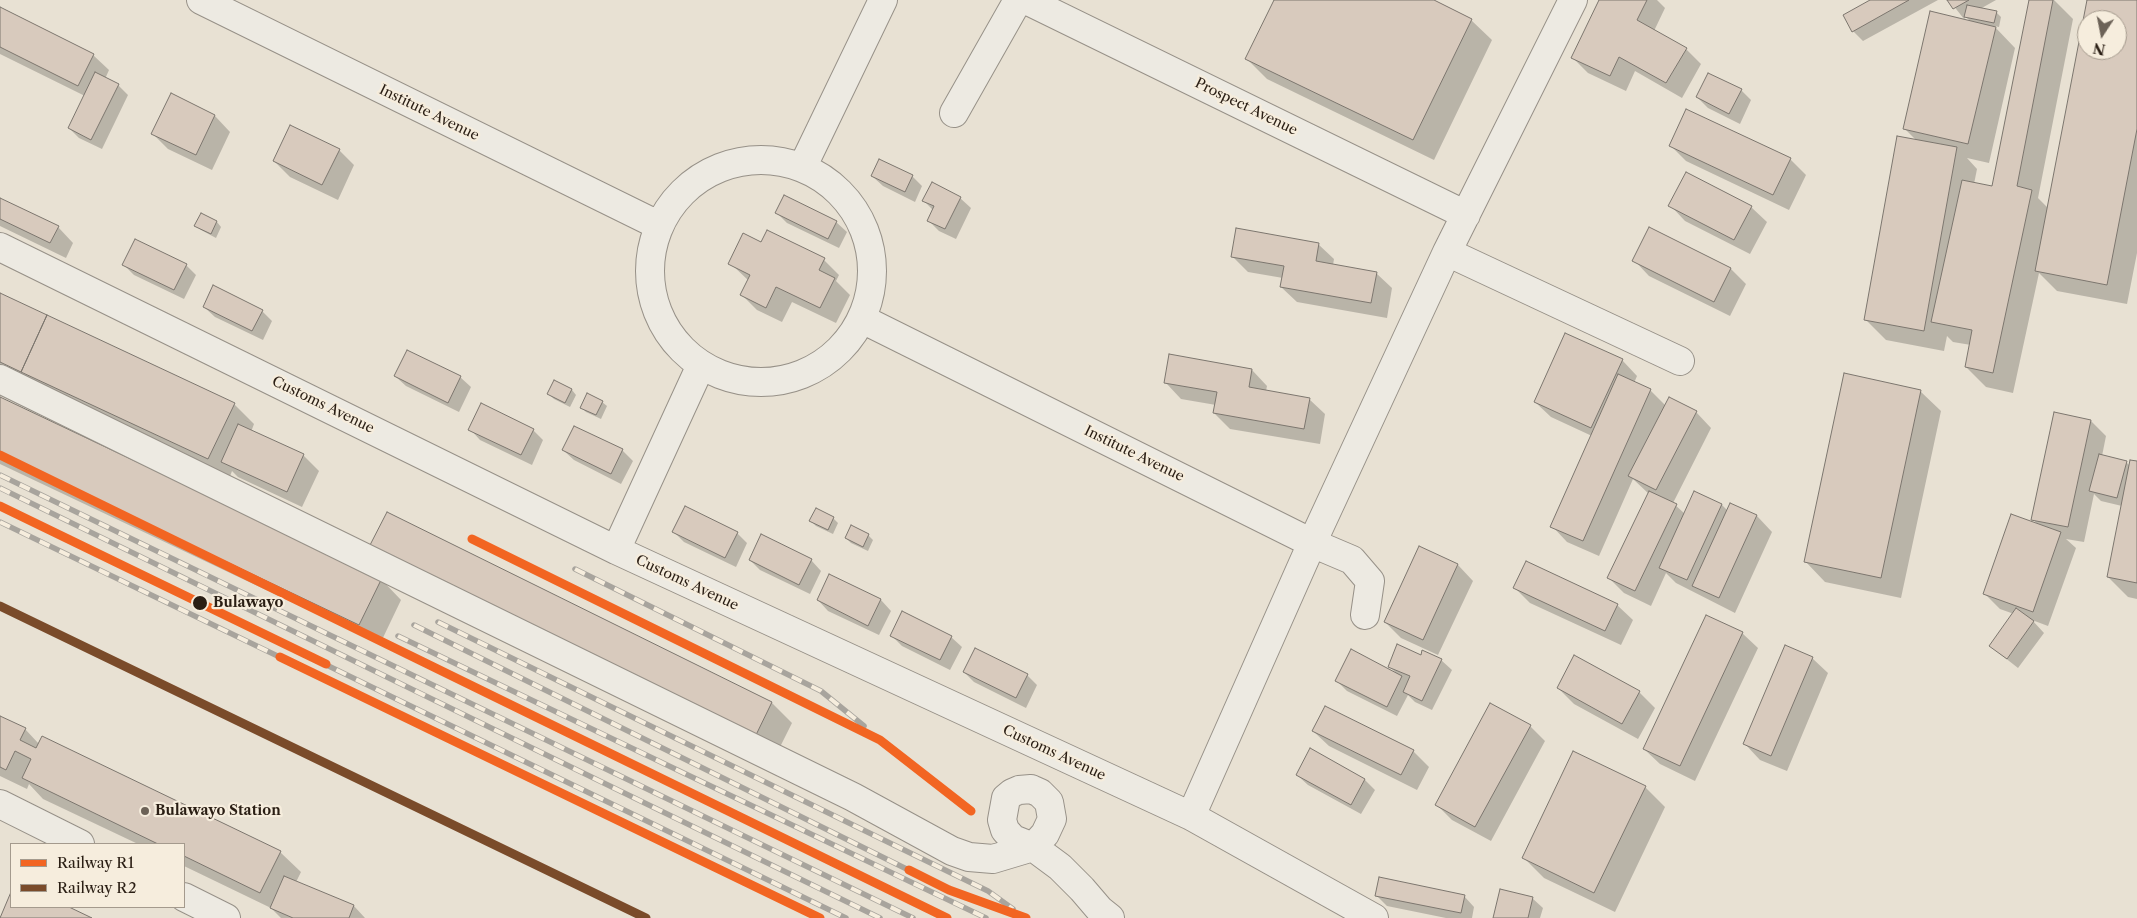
<!DOCTYPE html>
<style>
body{margin:0}
#map{position:relative;width:2137px;height:918px;overflow:hidden;background:#e8e1d3;font-family:"Libre Caslon Text",serif}
canvas{display:block}
.legend{position:absolute;left:10px;top:843px;width:175px;height:65px;box-sizing:border-box;background:#f6eddd;border:1px solid #a49a8d;margin:0;padding:6px 9px;list-style:none;font-size:15px;color:#2a1e14}
.legend li{display:flex;align-items:center;gap:10px;height:25px}
.legend b{width:25px;border:1px solid #a49a8d}
.north{position:absolute;left:2077px;top:10px;width:50px;height:50px;box-sizing:border-box;background:#f6eddd;border:1px solid #a49a8d;border-radius:50%;rotate:191deg;font-size:14px;font-weight:700;line-height:20px;text-align:center;color:#2a1e14}
.north::after{content:'';display:block;margin:auto;width:18px;height:22px;background:#6c6257;clip-path:polygon(50% 0,100% 100%,50% 72%,0 100%)}
</style>
<div id="map">
<canvas width="2137" height="918"></canvas>
<ul class="legend">
<li><b style="height:6px;background:#f26522"></b>Railway R1</li>
<li><b style="height:6px;background:#7a4b2a"></b>Railway R2</li>
</ul>
<div class="north">N</div>
</div>
<script>
const c = document.querySelector('canvas').getContext('2d');
c.lineJoin = 'round';
function fillPath(path, color) { c.fillStyle = color; c.fill(path, 'evenodd'); }
const toPath = rows => new Path2D(rows.map(r => 'M' + r).join(''));
function stroke(path, color, width, dash) { c.strokeStyle = color; c.lineWidth = width; c.lineCap = dash ? 'butt' : 'round'; c.setLineDash(dash || []); c.stroke(path); }
function label(font, color, halo, rows, align = 'center') {
  c.font = font + ' "Libre Caslon Text",serif'; c.lineWidth = 4.5; c.setLineDash([]); c.textBaseline = 'middle'; c.strokeStyle = halo; c.fillStyle = color; for (const [text, x, y, turn = 0] of rows) {
    c.save(); c.translate(x, y); c.rotate((+turn || 0) * Math.PI / 180); c.textAlign = isNaN(turn) ? turn : align; if (halo) c.strokeText(text, 0, 0); c.fillText(text, 0, 0); c.restore();
  }
}
const shadow = toPath([
 [1275,0,1431,0,1471,20,1492,40,1434,160,1267,79,1247,59],
 [1601,0,1657,0,1665,8,1654,31,1686,49,1701,64,1682,98,1635,71,1626,91,1588,73,1573,58],
 [1873,0,1938,0,1863,41,1853,31],
 [1949,0,1996,0,1980,9,1996,12,2001,17,1999,27,1994,26,2015,48,1989,163,1967,158,1977,169,1974,184,1993,188,2030,0,2054,0,2073,19,2038,198,2048,208,2089,0,2137,0,2137,253,2127,304,2057,291,2039,273,2013,393,1986,387,1966,367,1971,345,1953,342,1947,336,1944,351,1886,340,1865,319,1917,141,1904,128,1971,22,1966,17,1964,19],
 [2087,20,2117,20,2117,50,2087,50],
 [0,8,93,55,109,70,105,79,118,85,128,95,102,149,79,138,69,128,85,96,0,54],
 [1741,90,1751,100,1740,124,1708,108,1697,97],
 [171,95,215,116,230,132,212,170,168,149,153,134],
 [1670,145,1790,159,1806,175,1789,210,1686,161],
 [339,150,354,165,338,200,290,177,274,161],
 [872,176,912,176,922,186,915,202,883,186],
 [960,198,971,208,956,239,939,231,928,220,933,210,924,201],
 [0,199,58,227,73,243,66,258,0,226],
 [1670,205,1751,207,1767,222,1750,254,1685,221],
 [776,212,836,222,847,232,839,248,787,223],
 [217,222,221,227,216,238,201,230,196,226],
 [1650,229,1731,269,1746,284,1730,316,1649,276,1634,260],
 [761,244,824,260,839,275,836,281,850,295,836,323,792,302,782,322,757,310,742,295,749,281,730,263],
 [1318,244,1334,259,1333,265,1376,273,1392,288,1387,318,1297,302,1281,287,1283,278,1248,272,1233,257],
 [124,265,186,265,196,275,184,299,134,275],
 [0,294,234,404,254,424,251,432,303,455,319,471,302,507,238,477,232,471,229,479,0,372],
 [204,307,262,311,272,321,263,340,215,317],
 [1622,360,1637,376,1634,383,1650,390,1666,406,1696,412,1711,428,1673,503,1685,514,1695,493,1722,505,1728,511,1731,504,1757,516,1772,532,1735,613,1676,583,1666,573,1651,606,1624,593,1609,578,1649,494,1633,479,1599,556,1567,542,1552,526,1592,436,1551,417,1535,402],
 [1252,370,1267,386,1266,391,1309,399,1325,414,1320,444,1230,429,1214,413,1216,405,1181,399,1166,383],
 [395,376,460,377,471,387,459,412,406,386],
 [572,390,576,395,570,407,554,399,549,394],
 [1920,391,1941,411,1901,598,1825,582,1805,561],
 [0,398,381,579,401,600,380,644,0,464],
 [602,402,607,406,601,419,586,412,581,407],
 [2091,421,2106,436,2102,456,2126,462,2130,466,2137,462,2137,599,2128,597,2108,577,2122,506,2101,501,2094,494,2084,542,2066,539,2076,548,2048,626,2032,620,2044,633,2018,668,1990,646,2014,614,2000,609,1985,594,2038,525,2033,519],
 [574,427,622,450,633,461,621,484,574,460,563,450],
 [470,429,533,430,543,440,532,465,480,440],
 [388,513,772,703,792,723,775,757],
 [833,518,838,523,833,534,816,526,811,521],
 [674,532,737,533,747,543,736,567,684,542],
 [868,535,873,540,868,551,851,543,846,538],
 [1420,548,1458,565,1473,581,1438,655,1401,638,1385,622],
 [750,560,811,560,821,571,810,594,760,570],
 [830,576,881,600,891,611,879,635,828,611,818,600],
 [1515,588,1617,605,1633,620,1621,645,1530,603],
 [1742,633,1758,648,1695,781,1660,764,1644,749],
 [892,636,951,637,962,647,950,670,902,646],
 [1575,657,1639,692,1655,708,1638,739,1574,704,1558,688],
 [1812,658,1828,673,1787,771,1760,760,1745,744],
 [1441,660,1452,670,1432,710,1415,702,1408,695,1397,716,1347,691,1336,680,1396,673,1389,666],
 [964,672,1027,675,1037,685,1026,708,974,682],
 [0,717,25,729,39,744,280,852,301,872,296,882,354,906,365,918,281,918,271,908,184,866,184,844,138,844,43,799,29,784,27,789,0,776],
 [1530,726,1545,741,1491,841,1452,820,1437,805],
 [1313,731,1413,751,1429,767,1417,790,1329,746],
 [1311,750,1365,780,1375,790,1361,814,1308,785,1297,775],
 [1645,787,1665,807,1615,912,1544,878,1524,858],
 [11,895,11,907,66,907,89,918,0,918],
 [1376,895,1464,896,1474,907,1472,918,1446,918,1387,906],
 [1532,898,1543,908,1540,918,1494,918]
]);
const building = toPath([
 [1274,0,1434,0,1472,19,1413,140,1245,59,1274,0],
 [1599,0,1647,0,1637,20,1687,48,1666,83,1619,57,1610,76,1571,58,1599,0],
 [1870,0,1909,0,1852,32,1843,15,1870,0],
 [1947,0,1969,0,1953,9,1947,0],
 [2029,0,2053,0,2017,186,2032,190,1993,373,1965,367,1972,330,1931,322,1962,180,1992,186,2029,0],
 [2087,0,2137,0,2137,129,2107,285,2035,271,2087,0],
 [2087,20,2117,20,2117,50,2087,50,2087,20],
 [1967,5,1997,11,1994,23,1964,17,1967,5],
 [0,7,94,54,78,86,0,47,0,7],
 [1930,11,1996,27,1968,144,1903,129,1930,11],
 [95,72,119,84,91,140,68,128,95,72],
 [1708,73,1742,89,1729,114,1696,97,1708,73],
 [171,93,215,115,196,155,151,134,171,93],
 [1686,109,1791,158,1773,195,1669,146,1686,109],
 [290,125,340,149,322,185,273,161,290,125],
 [1897,136,1957,147,1924,331,1864,320,1897,136],
 [879,159,913,175,905,192,871,176,879,159],
 [1686,172,1752,206,1734,240,1668,206,1686,172],
 [932,182,961,197,945,229,927,221,934,206,922,201,932,182],
 [784,195,837,221,828,239,775,213,784,195],
 [0,198,59,226,50,243,0,219,0,198],
 [201,213,217,221,211,234,194,226,201,213],
 [1649,227,1731,268,1714,302,1632,261,1649,227],
 [1236,228,1319,243,1316,261,1377,272,1371,303,1280,287,1284,266,1231,257,1236,228],
 [767,230,825,258,819,270,835,278,820,308,776,287,766,308,740,295,750,275,728,264,743,233,761,242,767,230],
 [135,239,187,264,174,290,122,265,135,239],
 [213,285,263,310,252,331,203,307,213,285],
 [0,293,47,315,21,372,0,362,0,293],
 [47,315,235,403,208,459,21,372,47,315],
 [1565,333,1623,359,1591,428,1534,402,1565,333],
 [407,350,461,376,448,403,394,376,407,350],
 [1169,354,1252,369,1249,387,1310,398,1304,429,1213,413,1217,392,1164,383,1169,354],
 [1844,373,1921,390,1881,578,1804,562,1844,373],
 [1618,374,1651,389,1583,541,1550,527,1618,374],
 [554,380,572,389,565,403,547,394,554,380],
 [587,393,603,401,596,415,580,408,587,393],
 [0,397,382,578,359,625,0,454,0,397],
 [1669,397,1697,411,1656,490,1628,476,1669,397],
 [481,403,534,429,521,455,468,430,481,403],
 [2054,412,2091,420,2068,527,2031,520,2054,412],
 [238,424,304,454,287,492,221,462,238,424],
 [574,426,623,449,611,474,562,450,574,426],
 [2099,454,2127,461,2117,498,2089,491,2099,454],
 [2130,460,2137,461,2137,583,2107,577,2130,460],
 [1649,491,1677,504,1635,591,1607,578,1649,491],
 [1694,491,1722,504,1687,580,1659,568,1694,491],
 [1730,503,1757,515,1719,598,1692,586,1730,503],
 [685,506,738,532,725,558,672,532,685,506],
 [816,508,834,517,828,530,809,521,816,508],
 [387,512,772,702,755,737,369,547,387,512],
 [2011,514,2061,532,2033,612,1983,594,2011,514],
 [851,525,869,534,863,547,845,538,851,525],
 [761,534,812,559,799,585,749,560,761,534],
 [1419,546,1458,564,1423,640,1384,622,1419,546],
 [1526,561,1618,604,1605,631,1513,588,1526,561],
 [829,574,881,599,868,626,817,600,829,574],
 [2016,608,2034,621,2007,659,1989,646,2016,608],
 [902,611,952,636,940,660,890,636,902,611],
 [1706,615,1743,632,1680,766,1643,749,1706,615],
 [1397,644,1421,655,1422,650,1442,659,1422,701,1403,692,1410,676,1388,667,1397,644],
 [1785,645,1813,657,1771,756,1743,744,1785,645],
 [975,648,1028,674,1016,698,963,672,975,648],
 [1351,649,1402,676,1387,707,1335,681,1351,649],
 [1574,655,1640,691,1622,724,1557,688,1574,655],
 [1490,703,1531,725,1475,827,1435,805,1490,703],
 [1325,706,1414,750,1401,775,1312,731,1325,706],
 [0,716,26,728,20,740,36,748,42,736,281,851,260,893,184,856,184,844,158,844,22,778,31,759,15,751,6,770,0,767,0,716],
 [1310,748,1365,779,1351,805,1296,775,1310,748],
 [1573,751,1646,786,1594,893,1522,858,1573,751],
 [284,876,354,905,349,918,293,918,270,908,284,876],
 [1379,877,1465,895,1461,913,1375,896,1379,877],
 [1500,889,1533,897,1528,918,1493,918,1500,889],
 [11,892,11,907,69,907,92,918,0,918,11,892]
]);
const minor = toPath([
 [201,0,658,225],
 [1026,0,1466,215],
 [954,113,1018,0],
 '650 271a111 111 0 1 1 222 0a111 111 0 1 1-222 0Z',
 [802,168,883,0],
 [0,247,616,550,1191,816,1374,918],
 [1447,252,1680,361],
 [862,319,1312,543,1352,560,1370,581,1365,615],
 [0,379,853,797,952,851,969,857,993,859,1033,847,1060,867,1082,889,1100,910,1110,918],
 [616,550,701,365],
 [1031,789,1040,793,1049,802,1052,819,1045,834,1033,847,1013,839,1005,830,1002,820,1006,798,1012,793,1019,790,1031,789],
 [0,804,80,844],
 [1191,816,1312,543,1447,252,1573,0],
 [184,897,226,918]
]);
const rail = toPath([
 [0,455,947,918],
 [0,475,913,918],
 [0,488,880,918],
 [0,506,846,918],
 [0,522,820,918],
 [472,539,880,740,971,811],
 [575,569,821,691,864,726],
 [0,606,646,918],
 [438,622,988,891,1013,909],
 [414,625,949,890,1026,918],
 [398,636,986,918]
]);
const rail1 = toPath([
 [0,455,947,918],
 [0,506,326,664],
 [472,539,880,740,971,811],
 [280,657,820,918],
 [909,870,949,890,1026,918]
]);
const rail2 = toPath([
 [0,606,646,918]
]);
const markers = [
 [200,603,8,"#2a1e14"],
 [145,811,5,"#6c6257"]
];
const streetNames = [
 ["Prospect Avenue",1246,107,26],
 ["Institute Avenue",429,113,26],
 ["Customs Avenue",323,405,26],
 ["Institute Avenue",1134,454,26],
 ["Customs Avenue",687,583,25],
 ["Customs Avenue",1054,753,25]
];
const stopNames = [
 ["Bulawayo",213,603]
];
const poiNames = [
 ["Bulawayo Station",155,811]
];
fillPath(shadow, '#0003');
fillPath(building, '#d8cabd');
stroke(building, '#7c766e', 1);
stroke(minor, '#979188', 30);
stroke(minor, '#edeae2', 28);
stroke(rail, '#a8a49d', 5.5);
stroke(rail, '#f6eddd', 4, [11]);
stroke(rail1, '#f26522', 9);
stroke(rail2, '#7a4b2a', 9);
for (const [x, y, r, color] of markers) { const dot = new Path2D(); dot.arc(x, y, r, 0, 2 * Math.PI); c.fillStyle = color; c.fill(dot); stroke(dot, '#f6eddd', 2); }
label('14px', '#2a1e14', '#f6eddd', streetNames);
label('bold 14px', '#2a1e14', '#f6eddd', stopNames, 'left');
label('bold 14px', '#2a1e14', '#f6eddd', poiNames, 'left');
</script>
